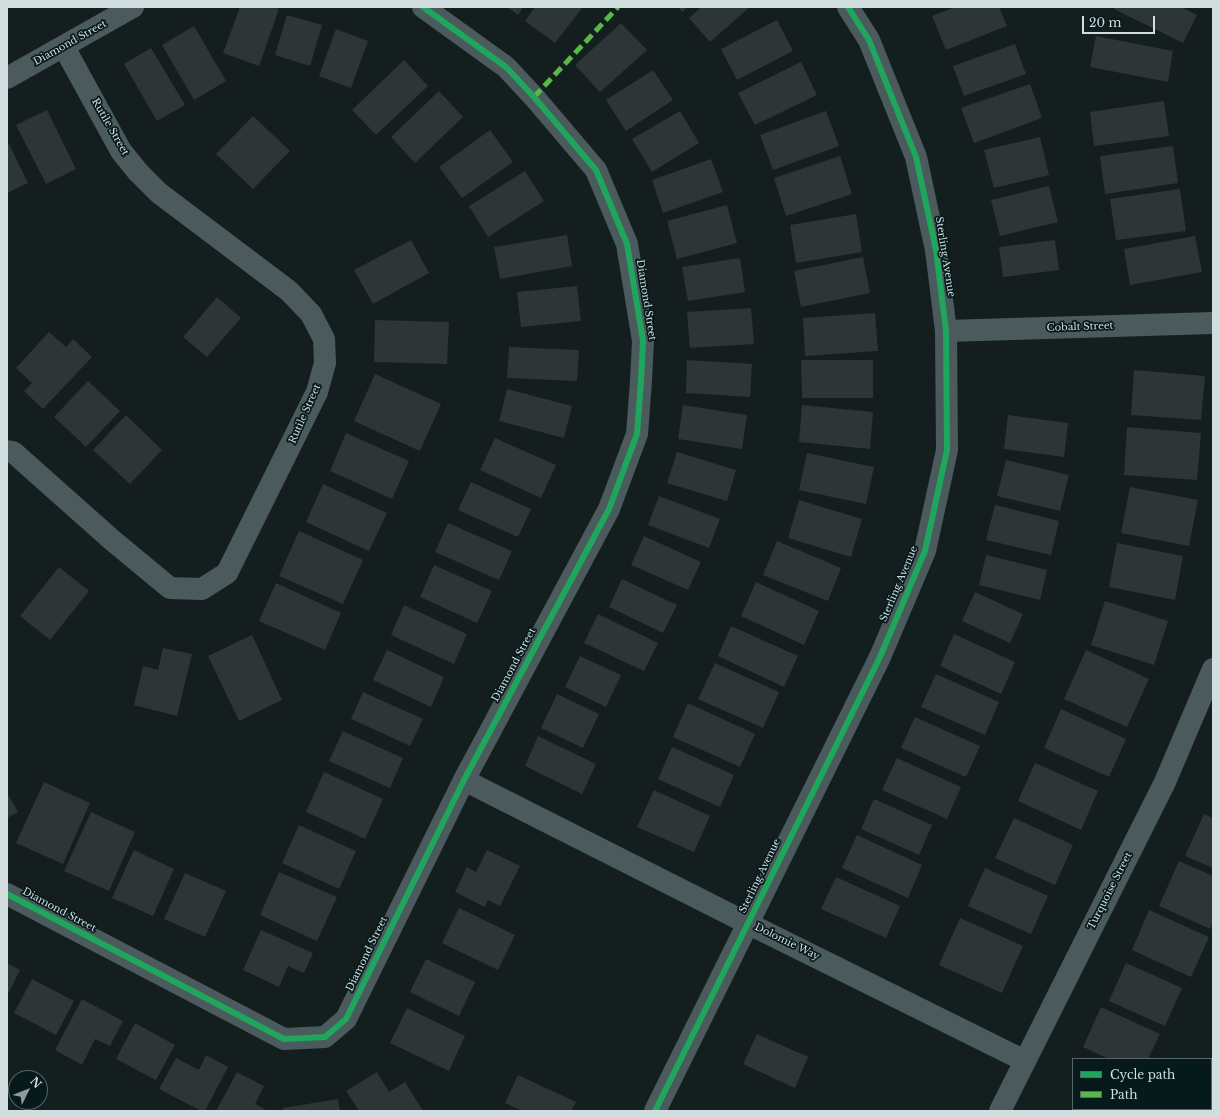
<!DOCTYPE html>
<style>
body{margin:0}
#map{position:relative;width:1220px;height:1118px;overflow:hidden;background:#141e1f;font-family:"Libre Baskerville",serif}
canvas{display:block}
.frame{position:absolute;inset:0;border:8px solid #d1ddde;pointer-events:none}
.legend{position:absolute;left:1072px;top:1058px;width:140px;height:52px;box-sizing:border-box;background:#06191b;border:1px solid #576769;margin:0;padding:5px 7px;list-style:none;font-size:12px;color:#d1ddde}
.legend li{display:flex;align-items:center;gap:8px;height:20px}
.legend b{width:20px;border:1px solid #576769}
.north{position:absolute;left:8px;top:1070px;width:40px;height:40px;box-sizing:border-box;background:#06191b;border:1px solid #576769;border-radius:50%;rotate:47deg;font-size:11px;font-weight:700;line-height:16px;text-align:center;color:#d1ddde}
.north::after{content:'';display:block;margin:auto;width:14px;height:18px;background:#8f9a9b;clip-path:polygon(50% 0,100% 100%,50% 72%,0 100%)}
.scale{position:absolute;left:1082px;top:16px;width:73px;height:18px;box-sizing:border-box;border:2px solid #d1ddde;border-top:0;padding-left:5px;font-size:12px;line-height:14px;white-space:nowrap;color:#d1ddde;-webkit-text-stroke:3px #06191b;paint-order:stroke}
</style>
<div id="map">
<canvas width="1220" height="1118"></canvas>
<div class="frame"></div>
<ul class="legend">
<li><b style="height:5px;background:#20a55d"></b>Cycle path</li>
<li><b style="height:5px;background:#58b947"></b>Path</li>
</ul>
<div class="north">N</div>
<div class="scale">20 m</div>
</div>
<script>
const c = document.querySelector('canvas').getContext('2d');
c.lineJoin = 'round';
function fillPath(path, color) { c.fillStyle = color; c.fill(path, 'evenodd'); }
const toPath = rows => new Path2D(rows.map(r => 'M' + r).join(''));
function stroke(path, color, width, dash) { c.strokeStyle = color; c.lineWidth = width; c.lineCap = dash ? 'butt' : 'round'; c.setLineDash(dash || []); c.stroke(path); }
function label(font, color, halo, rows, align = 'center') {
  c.font = font + ' "Libre Baskerville",serif'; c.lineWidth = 3.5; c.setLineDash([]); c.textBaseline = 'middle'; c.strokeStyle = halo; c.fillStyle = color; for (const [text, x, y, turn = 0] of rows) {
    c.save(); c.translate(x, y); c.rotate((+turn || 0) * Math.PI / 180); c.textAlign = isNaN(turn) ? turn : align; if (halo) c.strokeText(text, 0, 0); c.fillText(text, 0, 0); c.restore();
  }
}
const building = toPath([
 [240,7,273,7,279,9,259,66,223,53],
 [507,7,523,7,518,15],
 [535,7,583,7,555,43,525,21],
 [678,7,688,7,682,12],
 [701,7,750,7,710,42,689,18],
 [955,7,999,7,1007,26,946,50,932,16],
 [1115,7,1181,7,1197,15,1183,43,1114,9],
 [287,15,322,25,310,66,275,55],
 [777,20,793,51,737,80,721,49],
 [621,23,647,50,600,92,575,65],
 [194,26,226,81,194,100,162,45],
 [336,29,368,41,351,88,319,76],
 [1096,36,1173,51,1168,82,1090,67],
 [1015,44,1026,74,964,96,953,66],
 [151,48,185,105,157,121,124,64],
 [404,60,428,86,376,135,352,110],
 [801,62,817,95,755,125,738,93],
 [653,70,673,100,626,131,606,100],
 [1030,84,1042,118,974,143,961,108],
 [439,91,463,117,415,163,391,137],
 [1164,101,1169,136,1094,146,1090,112],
 [47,110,76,169,46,184,16,125],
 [680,111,699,143,652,172,632,139],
 [826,111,839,146,773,170,760,135],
 [253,116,290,151,253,189,216,154],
 [490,130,513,162,462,198,439,167],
 [1040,137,1049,175,994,188,984,150],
 [7,140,28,183,7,193],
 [1173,146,1178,183,1105,194,1100,156],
 [840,156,852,194,786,216,774,178],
 [711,159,723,192,663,213,652,180],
 [525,171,544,201,488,237,469,206],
 [1049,186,1058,222,1000,236,991,200],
 [1180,189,1186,231,1116,240,1110,199],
 [727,205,737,243,677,259,667,221],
 [856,214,862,252,796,263,790,225],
 [567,235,572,266,500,279,494,247],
 [1195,236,1202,272,1130,285,1124,249],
 [411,240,429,273,373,304,354,270],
 [1055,240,1059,270,1003,277,999,247],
 [863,257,870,293,801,307,794,271],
 [740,258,745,292,688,301,682,267],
 [577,286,581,321,521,327,517,292],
 [217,297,241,318,207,357,183,337],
 [751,308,754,344,690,348,687,312],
 [875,313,878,351,805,356,803,318],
 [375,320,449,322,447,364,374,362],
 [49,332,66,347,73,339,92,357,43,409,24,391,32,383,16,368],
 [509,347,579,350,577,381,507,378],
 [687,360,752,364,750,397,686,393],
 [801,360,873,360,873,398,802,398],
 [1134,370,1205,376,1201,420,1131,415],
 [375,374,441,404,420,451,354,421],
 [88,381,120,411,86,447,54,417],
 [507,389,572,406,564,438,499,421],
 [683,405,747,415,742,449,678,439],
 [802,405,873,412,870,449,799,442],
 [126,415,162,450,130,484,93,450],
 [1008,415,1068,423,1064,457,1004,449],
 [1127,427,1201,433,1197,480,1124,475],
 [346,433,409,461,392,499,330,471],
 [495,438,556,465,541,498,480,470],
 [677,452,736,470,727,501,667,483],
 [807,453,874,467,866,504,799,490],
 [1006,460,1069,475,1060,511,997,496],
 [471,482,531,509,518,537,458,510],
 [323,484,387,513,369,551,306,522],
 [1130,487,1198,500,1189,546,1121,533],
 [659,496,720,519,709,548,648,525],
 [799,500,862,519,851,557,788,538],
 [995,505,1059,521,1051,555,986,540],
 [448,523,512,551,499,580,435,552],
 [299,531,363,560,343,604,279,576],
 [644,536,701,562,688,590,631,565],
 [777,541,841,568,828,601,763,575],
 [1117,543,1183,556,1175,600,1109,587],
 [986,555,1047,570,1040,600,979,585],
 [434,565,492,591,477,623,420,597],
 [59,567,89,591,50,640,20,616],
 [622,579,677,605,663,633,609,607],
 [756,582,819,611,804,645,741,616],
 [276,583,341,613,325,650,259,621],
 [975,592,1023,614,1010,643,962,621],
 [1105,601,1168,621,1154,665,1091,645],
 [404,605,467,634,454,664,391,635],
 [598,614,658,643,644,671,584,643],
 [731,626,798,656,784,687,718,656],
 [954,634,1015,662,1001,694,940,666],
 [252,635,282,700,239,721,208,656],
 [163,648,192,654,177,716,134,705,143,666,158,670],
 [387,650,444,677,431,707,373,680],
 [1086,650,1149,679,1127,727,1064,699],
 [580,656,621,675,606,707,565,687],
 [715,663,779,692,763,728,698,699],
 [936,674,999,702,985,735,921,707],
 [363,692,423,719,410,746,351,719],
 [557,694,599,714,583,748,541,728],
 [688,703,755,734,740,767,673,737],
 [1061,709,1126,739,1109,777,1044,748],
 [915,717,980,746,966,777,901,748],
 [343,731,403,758,390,788,329,761],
 [538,736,596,764,582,794,525,766],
 [672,747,734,775,720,807,658,779],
 [897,758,961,787,947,819,882,790],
 [1035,763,1098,791,1081,830,1018,801],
 [324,772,383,799,365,839,306,812],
 [44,782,90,803,63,864,16,843],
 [654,790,710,816,694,852,637,827],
 [7,793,18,812,7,818],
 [874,799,932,825,919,855,861,829],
 [91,812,135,832,109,891,64,871],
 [1204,814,1213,818,1213,868,1185,856],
 [1014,818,1073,845,1055,885,995,858],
 [299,825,356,851,339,889,282,863],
 [857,835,922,865,908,898,842,868],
 [134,850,174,869,153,916,112,898],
 [487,850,520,866,500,906,488,900,485,907,455,892,467,867,476,872],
 [1179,861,1213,876,1213,922,1210,929,1159,906],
 [985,868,1048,896,1031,934,968,906],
 [279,872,337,897,317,941,260,915],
 [185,873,226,891,205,937,164,919],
 [836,877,900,906,886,938,821,909],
 [459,908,515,935,498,970,442,943],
 [1149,910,1209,937,1191,977,1132,950],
 [960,918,1023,946,1002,993,939,965],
 [261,930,313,953,304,973,288,966,279,987,243,970],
 [426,959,475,982,459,1016,410,992],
 [7,963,20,970,7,996],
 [1126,963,1182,988,1165,1026,1109,1001],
 [32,979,74,1001,56,1035,14,1013],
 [82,999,123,1021,110,1046,95,1039,82,1065,55,1050],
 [1101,1007,1160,1034,1148,1059,1109,1059,1083,1047],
 [407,1008,465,1036,449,1071,390,1043],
 [135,1023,175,1045,156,1080,116,1059],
 [757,1034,808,1057,795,1088,743,1064],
 [206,1055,228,1067,205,1111,201,1111,159,1089,176,1058,199,1070],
 [237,1072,264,1086,255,1104,268,1111,216,1111],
 [377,1072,389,1092,405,1082,423,1111,359,1111,346,1091],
 [518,1075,576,1102,571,1111,523,1111,505,1103],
 [338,1099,340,1111,283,1111,283,1108]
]);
const minor = toPath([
 [7,78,133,7],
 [946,331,1213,323],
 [7,451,13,452,112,540,170,588,202,589,227,573,317,392,325,363,324,339,311,314,289,291,159,193,138,172,121,151,64,47],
 [464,780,747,923,1025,1061],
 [7,894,284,1039,325,1037,346,1019,464,780,609,509,637,434,641,381,643,341,627,244,596,170,534,97,506,67,423,7],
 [1000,1111,1165,782,1213,669]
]);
const tertiary = toPath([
 [655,1111,880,657,925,551,947,450,946,331,936,250,916,157,869,40,848,7]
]);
const quiet = toPath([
 [534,97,618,7]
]);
const cycleway = toPath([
 [7,894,284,1039,325,1037,346,1019,464,780,609,509,637,434,641,381,643,341,627,244,596,170,534,97,506,67,423,7],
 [655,1111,880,657,925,551,947,450,946,331,936,250,916,157,869,40,848,7]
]);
const streetNames = [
 ["Diamond Street",70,43,-29],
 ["Rutile Street",110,127,60],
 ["Sterling Avenue",945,257,81],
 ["Diamond Street",646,300,81],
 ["Cobalt Street",1080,327,-2],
 ["Rutile Street",305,414,-66],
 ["Sterling Avenue",899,584,-67],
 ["Diamond Street",514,665,-62],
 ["Sterling Avenue",760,876,-64],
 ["Turquoise Street",1110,891,-63],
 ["Diamond Street",59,910,28],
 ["Dolomie Way",787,942,26],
 ["Diamond Street",367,954,-64]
];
fillPath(building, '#2d3536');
stroke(minor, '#4a5a5d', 22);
stroke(tertiary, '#4a5a5d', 22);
stroke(quiet, '#58b947', 5, [10, 5]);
stroke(cycleway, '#20a55d', 6);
label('10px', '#d1ddde', '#06191b', streetNames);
</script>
